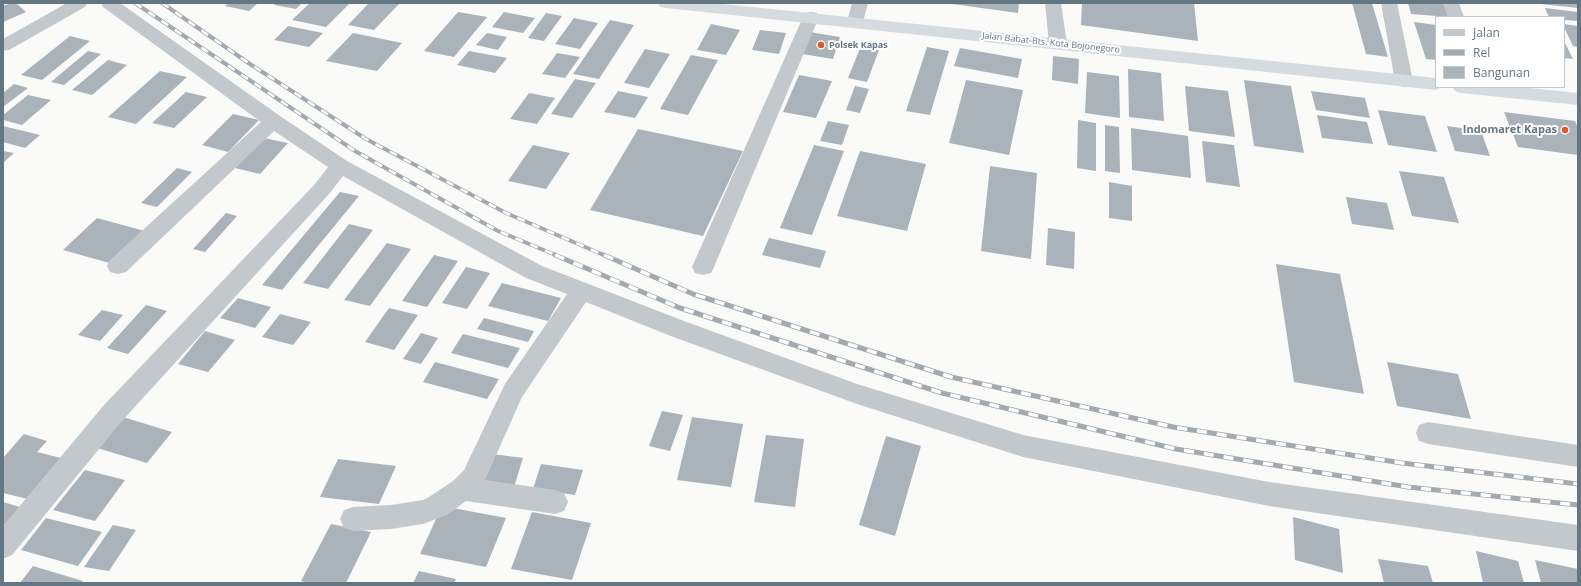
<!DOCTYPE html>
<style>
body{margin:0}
#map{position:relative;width:1581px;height:586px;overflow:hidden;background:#fafaf8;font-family:"Open Sans",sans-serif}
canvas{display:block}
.frame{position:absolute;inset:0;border:4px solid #657683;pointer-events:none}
.legend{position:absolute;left:1435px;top:16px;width:130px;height:72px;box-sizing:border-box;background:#fff;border:1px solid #c1c8cd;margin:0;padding:5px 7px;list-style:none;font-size:12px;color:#657683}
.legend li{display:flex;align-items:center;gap:8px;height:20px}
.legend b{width:20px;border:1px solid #c1c8cd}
</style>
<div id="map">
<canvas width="1581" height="586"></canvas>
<div class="frame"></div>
<ul class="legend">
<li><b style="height:5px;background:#c3c8cc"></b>Jalan</li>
<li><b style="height:5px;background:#a2aab0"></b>Rel</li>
<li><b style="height:11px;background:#aab3b9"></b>Bangunan</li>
</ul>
</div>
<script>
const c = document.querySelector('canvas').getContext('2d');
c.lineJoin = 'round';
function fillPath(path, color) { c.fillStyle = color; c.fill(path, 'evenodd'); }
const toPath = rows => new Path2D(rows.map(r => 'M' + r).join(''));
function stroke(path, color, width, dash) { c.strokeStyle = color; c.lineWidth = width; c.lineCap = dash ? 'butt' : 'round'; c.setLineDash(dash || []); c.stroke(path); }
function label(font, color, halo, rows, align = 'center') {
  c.font = font + ' "Open Sans",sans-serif'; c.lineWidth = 4; c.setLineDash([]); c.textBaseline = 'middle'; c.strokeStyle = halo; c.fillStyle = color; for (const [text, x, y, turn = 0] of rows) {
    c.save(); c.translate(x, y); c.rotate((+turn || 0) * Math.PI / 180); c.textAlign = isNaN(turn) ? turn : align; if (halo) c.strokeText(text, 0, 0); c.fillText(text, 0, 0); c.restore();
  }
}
const building = toPath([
 [11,3,16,3,26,12,3,22,3,6],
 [229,3,258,3,249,11,225,6],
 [276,3,302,3,296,9,274,5],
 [310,3,350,3,326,27,292,20],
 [369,3,400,3,374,30,348,25],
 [945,3,1019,3,1018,13],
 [1082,3,1194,3,1198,41,1081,25],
 [1352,3,1372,3,1388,57,1366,54],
 [1408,3,1443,3,1449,17,1411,14],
 [1541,3,1578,3,1578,8,1541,4],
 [1545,8,1578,12,1578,21,1564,20,1564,17,1549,17],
 [458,12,487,17,454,57,424,51],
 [504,12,535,18,523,33,492,27],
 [546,13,562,16,544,41,528,38],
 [574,18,598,23,580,49,555,44],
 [610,20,634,25,599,79,573,74],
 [1414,22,1436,25,1436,60,1426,59],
 [711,24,740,30,726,55,697,50],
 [1564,24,1578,26,1578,47,1573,46,1564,27],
 [288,26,323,33,309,47,274,40],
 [760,30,786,33,779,54,752,50],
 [809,32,840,37,833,59,802,54],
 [353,33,402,43,377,71,326,61],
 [487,33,507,37,498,50,476,45],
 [70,36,90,41,42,80,21,75],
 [1564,41,1573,59,1564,58],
 [861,46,879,50,867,82,848,78],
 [927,47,949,51,930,115,906,111],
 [960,48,1022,59,1018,78,954,66],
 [645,49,670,54,649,88,624,83],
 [88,51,101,54,64,85,51,82],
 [469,51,507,58,495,73,457,65],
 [557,53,580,57,565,78,542,74],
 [691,55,718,60,688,115,660,109],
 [1053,56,1079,59,1078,84,1052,80],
 [108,60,127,65,92,95,72,90],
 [1128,69,1161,73,1164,121,1129,117],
 [160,71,187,77,136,124,108,117],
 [1087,72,1119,76,1120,118,1085,113],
 [799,75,832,81,816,118,783,112],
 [575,79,596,83,572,118,551,114],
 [966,80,1023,90,1009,155,949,143],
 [1244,80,1291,86,1304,153,1254,146],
 [14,84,28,88,3,107,3,93],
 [855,86,869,89,860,113,846,110],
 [1185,86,1228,91,1235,137,1189,131],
 [618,91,648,97,635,118,604,112],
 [1311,91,1365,98,1370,118,1316,110],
 [186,92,207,97,174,128,152,123],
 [529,93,555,98,537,124,510,119],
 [28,95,51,100,22,125,3,120,3,115],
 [1378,110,1425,116,1437,152,1388,145],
 [1504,112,1575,121,1578,128,1578,155,1518,147],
 [233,114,259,120,228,152,202,145],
 [1317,115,1367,122,1373,144,1322,138],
 [1078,120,1096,123,1096,171,1077,168],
 [828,121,849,125,842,145,820,141],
 [1105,125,1119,127,1120,173,1105,171],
 [3,126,40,135,25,148,3,142],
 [1447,126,1481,131,1490,156,1455,151],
 [1131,128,1188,136,1191,178,1132,170],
 [638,129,743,151,703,236,590,210],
 [264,138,288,143,260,174,235,168],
 [1202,141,1234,145,1240,187,1206,182],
 [533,145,570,153,546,189,508,181],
 [814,145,844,151,812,235,780,228],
 [3,151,14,153,3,163],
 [860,151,926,164,907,231,837,216],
 [990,166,1037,173,1031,259,981,251],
 [177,168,192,172,157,207,141,203],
 [1399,171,1444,177,1459,223,1412,216],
 [1109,182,1132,186,1132,221,1109,218],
 [340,192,359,196,282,290,262,285],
 [1346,197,1387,203,1394,230,1352,224],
 [226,213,237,216,205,252,193,249],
 [97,218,145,231,113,264,63,250],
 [349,224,373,230,328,289,303,283],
 [1048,228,1075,232,1074,269,1046,265],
 [769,238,826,251,820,268,762,255],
 [387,243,411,249,370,306,344,300],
 [434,255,458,261,427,307,402,301],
 [1276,264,1340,274,1364,394,1294,382],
 [466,267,490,273,467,309,442,303],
 [502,283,561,298,548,321,488,306],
 [238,298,271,307,255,328,220,318],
 [146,305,167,311,128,354,107,348],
 [389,308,418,315,394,350,365,342],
 [102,310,123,315,100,341,78,335],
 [280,314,311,322,293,345,262,337],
 [484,318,534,331,528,342,477,329],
 [205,331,235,340,208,372,178,364],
 [421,333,438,338,421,364,403,359],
 [463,334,520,348,508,368,451,353],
 [435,362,499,379,487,399,423,382],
 [1387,362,1458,374,1471,419,1397,406],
 [662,411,683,415,670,451,649,446],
 [123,417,172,432,147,463,97,448],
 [692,417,743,424,731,487,677,480],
 [24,434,47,441,37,452,65,459,32,500,3,493,3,458],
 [766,435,804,439,795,507,754,502],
 [886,436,921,446,895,536,859,525],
 [485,453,523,458,514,487,474,482],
 [338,459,396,466,379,504,320,497],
 [541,464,583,470,575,495,533,489],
 [85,470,125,480,95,521,53,510],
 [3,502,20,507,3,528],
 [442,506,506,518,486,567,420,554],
 [532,512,591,523,572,580,511,569],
 [1293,517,1339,529,1343,573,1295,560],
 [46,518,102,532,78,566,21,550],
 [331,524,371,532,346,583,309,583,301,581],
 [113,525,136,530,109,571,84,567],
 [1476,551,1518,561,1524,583,1483,583],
 [1378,559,1428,566,1433,583,1384,583],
 [1535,560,1578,569,1578,583,1541,583],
 [33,566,83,581,81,583,20,583],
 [419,571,456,579,454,583,413,583]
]);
const minor = toPath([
 [67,3,87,3,85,7,9,50,3,51,3,39,67,3],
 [101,3,120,3,280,116,347,161,542,266,684,321,857,384,1023,435,1269,482,1578,525,1578,551,1269,506,1023,457,857,404,668,335,586,302,522,397,485,480,555,490,564,493,568,502,564,511,555,514,466,501,447,515,423,524,391,529,353,531,344,528,340,519,344,510,353,507,391,505,423,500,429,497,453,481,464,470,505,384,567,294,526,278,343,176,329,194,122,421,12,555,3,559,3,526,104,405,315,184,328,167,274,131,126,272,118,274,110,272,107,266,110,260,261,122,103,7,101,3],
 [852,3,868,3,863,22,861,26,855,27,849,26,847,22,852,3],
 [1045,3,1061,3,1067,44,1064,48,1058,49,1052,48,1049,44,1045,3],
 [1381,3,1397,3,1413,81,1410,85,1404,87,1398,85,1395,81,1381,3],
 [1443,3,1459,3,1464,17,1448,17,1443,3],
 [811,12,817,13,819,17,714,267,711,273,703,275,695,273,692,267,803,17,805,13,811,12],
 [1428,422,1578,445,1578,467,1428,444,1419,441,1416,433,1419,425,1428,422]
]);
const highway = toPath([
 [658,3,714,3,1436,78,1436,87,1443,87,1436,90,666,8,660,7,658,3],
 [1452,87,1520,87,1578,93,1578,105,1461,93,1455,91,1452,87]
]);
const railFar1 = toPath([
 [135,3,355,151,498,231,558,256],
 [162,3,250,64,366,139,506,213,606,256]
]);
const rail = toPath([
 [555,255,680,308,942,393,1176,449,1408,487,1578,505],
 [604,255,693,294,951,377,1173,427,1402,463,1578,484]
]);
const markers = [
 [821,45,4,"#e4572e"],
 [1565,130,4,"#e4572e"]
];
const farStreetnames = [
 ["Jalan Babat-Bts. Kota Bojonegoro",1051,43,6]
];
const farPoinames = [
 ["Polsek Kapas",829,45]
];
const poiNames = [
 ["Indomaret Kapas",1557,130]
];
fillPath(building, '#aab3b9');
fillPath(minor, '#c3c8cc');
fillPath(highway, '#d6dbdf');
stroke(railFar1, '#a2aab0', 4);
stroke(rail, '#a2aab0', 5);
stroke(railFar1, '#fff', 2.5, [8]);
stroke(rail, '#fff', 3.5, [10]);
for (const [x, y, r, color] of markers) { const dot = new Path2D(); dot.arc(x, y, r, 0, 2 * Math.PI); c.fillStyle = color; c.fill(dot); stroke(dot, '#fff', 1.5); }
label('9px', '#657683', '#fff', farStreetnames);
label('bold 9px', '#657683', '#fff', farPoinames, 'left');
label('bold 11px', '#657683', '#fff', poiNames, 'right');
</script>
